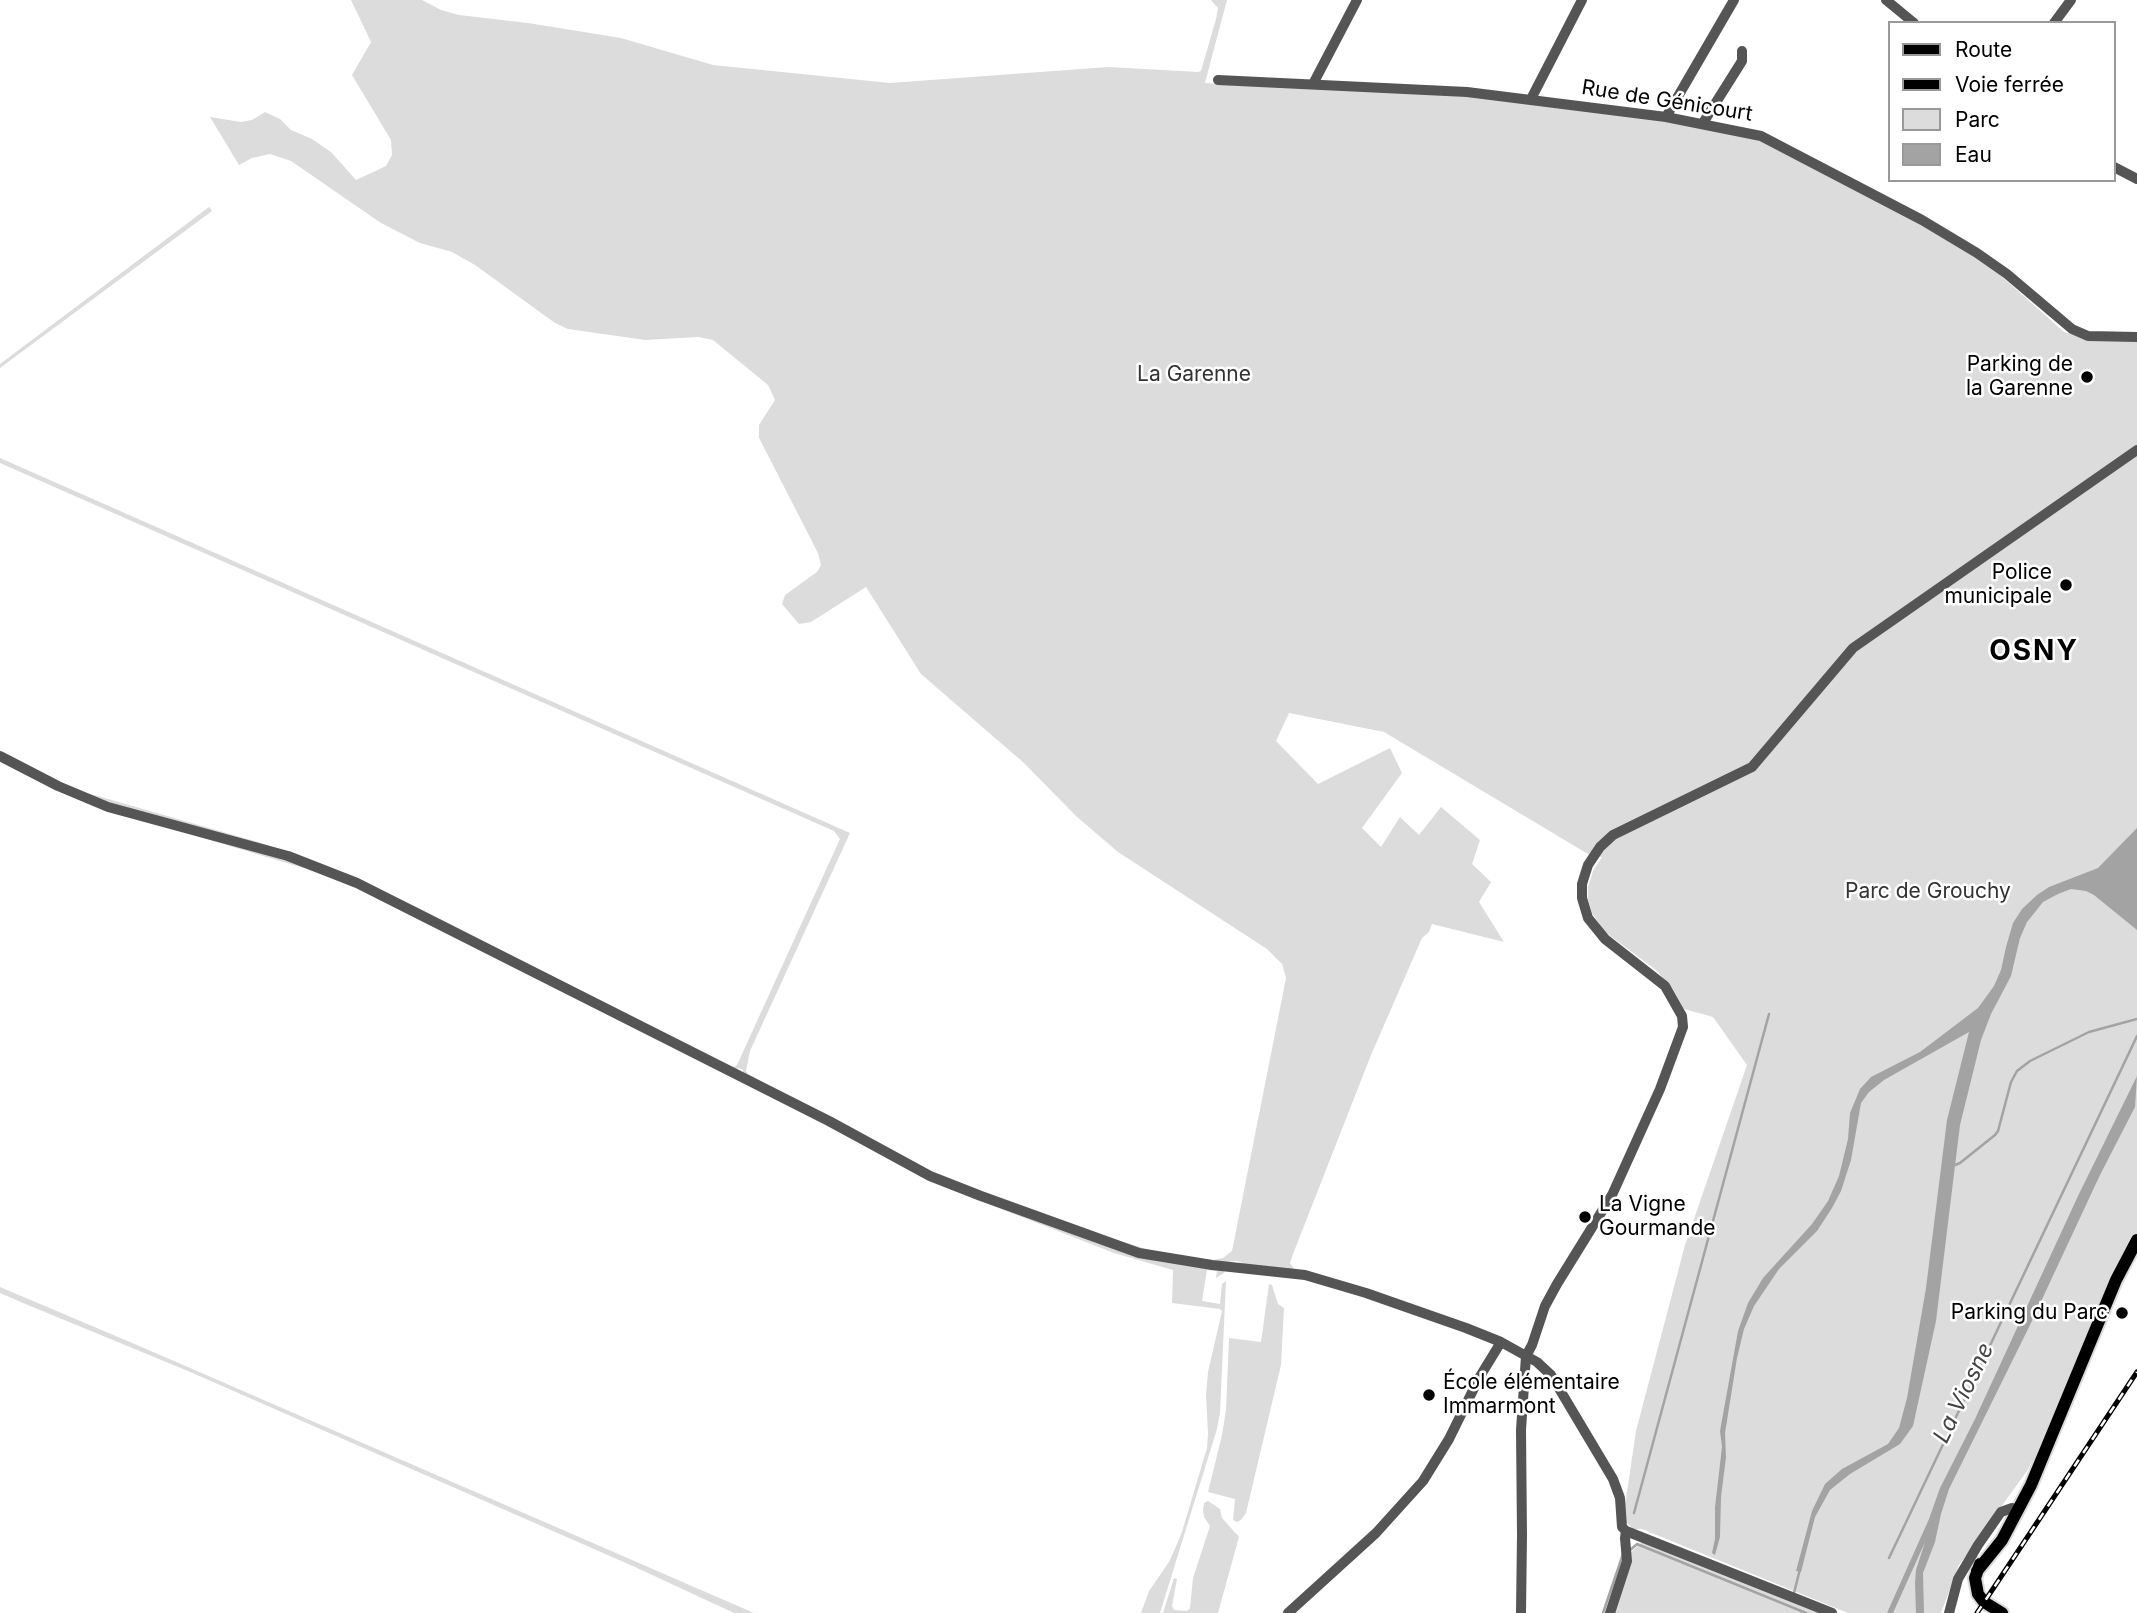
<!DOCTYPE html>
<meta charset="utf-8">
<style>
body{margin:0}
#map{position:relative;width:2137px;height:1613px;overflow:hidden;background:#fff;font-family:Inter,sans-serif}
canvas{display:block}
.legend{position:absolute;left:1888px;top:21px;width:228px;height:161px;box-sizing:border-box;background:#fff;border:2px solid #999;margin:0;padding:9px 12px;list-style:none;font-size:21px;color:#000}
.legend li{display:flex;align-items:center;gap:14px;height:35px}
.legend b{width:35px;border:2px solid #999}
</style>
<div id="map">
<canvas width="2137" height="1613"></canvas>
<ul class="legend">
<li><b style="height:9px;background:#000"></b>Route</li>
<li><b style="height:9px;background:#000"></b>Voie ferrée</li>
<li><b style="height:19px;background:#dcdcdc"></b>Parc</li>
<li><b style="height:19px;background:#a3a3a3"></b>Eau</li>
</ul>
</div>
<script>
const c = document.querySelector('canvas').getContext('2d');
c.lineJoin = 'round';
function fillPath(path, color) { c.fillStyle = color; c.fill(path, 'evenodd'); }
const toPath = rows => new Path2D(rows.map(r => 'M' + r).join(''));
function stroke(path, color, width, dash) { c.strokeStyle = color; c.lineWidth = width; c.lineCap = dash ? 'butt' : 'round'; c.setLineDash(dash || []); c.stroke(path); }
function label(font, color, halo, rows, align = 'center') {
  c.font = font + ' Inter,sans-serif'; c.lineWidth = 5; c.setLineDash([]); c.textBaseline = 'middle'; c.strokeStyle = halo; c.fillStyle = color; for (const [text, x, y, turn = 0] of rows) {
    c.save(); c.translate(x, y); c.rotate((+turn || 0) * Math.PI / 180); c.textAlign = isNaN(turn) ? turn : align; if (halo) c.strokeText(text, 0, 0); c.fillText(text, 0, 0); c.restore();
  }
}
const green = toPath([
 [351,0,422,0,441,10,459,15,528,23,621,38,713,65,890,83,1108,67,1198,72,1201,71,1216,19,1218,8,1211,0,1227,0,1205,83,1482,97,1530,102,1664,121,1758,140,1917,222,1991,267,2064,332,2093,340,2137,339,2137,1232,2109,1282,2044,1440,2027,1471,1959,1565,1941,1613,1848,1613,1642,1529,1633,1529,1623,1519,1636,1431,1685,1245,1747,1065,1713,1017,1684,1009,1673,989,1656,970,1605,932,1592,913,1588,899,1588,887,1593,871,1602,857,1593,857,1384,732,1289,713,1276,741,1318,784,1390,748,1402,773,1362,828,1381,847,1400,817,1419,835,1441,807,1480,840,1472,864,1491,882,1479,902,1504,942,1432,924,1429,932,1422,938,1371,1055,1293,1254,1290,1263,1295,1270,1293,1271,1245,1264,1237,1261,1213,1263,1141,1251,1094,1236,965,1188,925,1171,748,1079,743,1073,743,1070,738,1068,735,1072,730,1070,474,938,355,880,292,856,98,800,53,782,0,754,0,752,70,788,258,842,297,855,354,877,423,910,732,1068,737,1065,840,839,834,831,0,463,0,458,850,833,750,1051,746,1071,748,1074,928,1171,979,1191,1097,1234,1159,1253,1213,1260,1223,1258,1232,1251,1286,978,1282,964,1267,949,1118,852,1076,816,1024,763,921,674,866,587,811,622,799,624,782,604,785,595,817,572,821,565,818,553,759,438,759,425,775,400,768,385,713,340,698,337,645,340,568,329,555,323,475,265,452,252,420,243,381,223,291,161,270,154,252,158,239,165,210,117,241,122,252,120,265,112,280,119,291,130,312,139,331,152,356,180,386,166,392,155,391,140,352,75,371,42],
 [209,207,212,211,0,368,0,364],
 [0,758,81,799,299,863,360,887,942,1182,985,1200,1139,1255,1176,1263,1225,1270,1224,1273,1216,1278,1217,1271,1207,1270,1202,1301,1220,1304,1222,1284,1226,1281,1220,1413,1217,1429,1160,1613,1141,1613,1149,1591,1169,1562,1181,1535,1207,1448,1208,1433,1206,1395,1208,1372,1222,1311,1220,1309,1172,1303,1173,1270,1114,1253,945,1187,502,959,348,883,310,870,86,803,24,774,0,761],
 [1269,1284,1272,1285,1278,1304,1284,1308,1281,1365,1246,1513,1241,1520,1237,1522,1233,1520,1235,1499,1208,1492,1222,1435,1226,1410,1229,1338,1261,1342],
 [0,1287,144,1348,754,1613,734,1613,635,1567,188,1371,23,1303,0,1293],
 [1208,1501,1220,1509,1222,1518,1239,1537,1218,1613,1163,1613,1174,1578,1177,1579,1172,1606,1174,1610,1187,1611,1190,1608,1193,1578,1210,1526,1204,1517,1203,1510,1204,1503],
 [1643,1541,1821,1613,1613,1613,1629,1554]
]);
const water = toPath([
 [2137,828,2137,930,2094,895,2086,891,2071,889,2058,894,2043,902,2027,922,2020,938,2011,976,1991,1014,1981,1040,1960,1125,1936,1321,1913,1426,1900,1444,1850,1474,1830,1490,1815,1517,1801,1572,1796,1571,1812,1511,1825,1484,1842,1469,1888,1444,1899,1428,1907,1398,1926,1288,1947,1120,1969,1032,1884,1080,1869,1092,1861,1103,1851,1160,1841,1191,1832,1208,1817,1231,1779,1269,1754,1306,1744,1329,1737,1358,1725,1433,1726,1457,1721,1497,1720,1537,1715,1555,1712,1553,1715,1539,1715,1507,1722,1447,1720,1431,1738,1331,1748,1303,1763,1278,1812,1224,1828,1201,1839,1176,1848,1139,1850,1113,1860,1089,1871,1077,1920,1052,1978,1008,1994,986,2001,970,2006,947,2013,923,2022,909,2037,895,2049,887,2098,868],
 [2137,1076,2135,1107,2100,1175,2030,1325,1949,1489,1941,1514,1935,1542,1923,1573,1924,1613,1916,1613,1915,1583,1916,1570,1925,1542,1893,1613,1887,1613,1929,1519,1940,1488,1975,1419,2078,1196]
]);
const stream = toPath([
 [1955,1165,1960,1163,1995,1135,1998,1131,2011,1082,2017,1071,2030,1061,2089,1032,2137,1019],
 [1634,1513,1769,1014],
 [1628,1552,1637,1544,1806,1613],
 [1889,1558,2137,1036],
 [1794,1593,1800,1569],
 [1603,1613,1623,1554]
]);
const minor = toPath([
 [1886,0,1914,23],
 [2054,23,2071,0],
 [1218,80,1467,92,1666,117,1761,136,1922,220,1977,253,2007,274,2072,329,2088,336,2137,337],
 [1313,84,1357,0],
 [1531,99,1582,0],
 [1666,117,1734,0],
 [1703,123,1742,61,1742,51],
 [2114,167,2137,179],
 [0,756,58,786,108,807,288,856,357,883,829,1121,930,1176,981,1196,1139,1253,1212,1265,1305,1275,1366,1293,1466,1328,1501,1342,1537,1362,1551,1375,1613,1479,1620,1498,1622,1527,1626,1531,1832,1613],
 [1288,1613,1376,1533,1423,1481,1449,1439,1479,1378,1501,1342],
 [1521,1613,1522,1535,1521,1430,1526,1356,1532,1345,1545,1306,1557,1284,1612,1195,1660,1089,1683,1027,1682,1016,1665,986,1605,939,1588,918,1582,898,1582,884,1588,865,1600,847,1613,835,1752,767,1853,648,2137,450],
 [1610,1613,1627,1561,1625,1538,1626,1531],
 [1949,1613,1958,1579,1978,1545,2001,1512,2012,1508,2016,1514]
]);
const major = toPath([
 [1980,1564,1975,1578,1978,1594,1984,1602,2002,1613],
 [1977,1571,2002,1540,2031,1485,2116,1280,2137,1240]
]);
const rail = toPath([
 [1977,1613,2137,1372]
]);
const markers = [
 [2087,377,7,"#000"],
 [2066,585,7,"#000"],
 [1585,1217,7,"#000"],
 [2122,1313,7,"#000"],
 [1429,1395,7,"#000"]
];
const streetNames = [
 ["Rue de Génicourt",1667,101,9]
];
const poiNames = [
 ["Parking de",2073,365],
 ["la Garenne",2073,389],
 ["Police",2052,573],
 ["municipale",2052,597],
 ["La Vigne",1599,1205,"left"],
 ["Gourmande",1599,1229,"left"],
 ["Parking du Parc",2108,1313],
 ["École élémentaire",1443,1383,"left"],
 ["Immarmont",1443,1407,"left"]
];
const parkNames = [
 ["La Garenne",1194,375],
 ["Parc de Grouchy",1928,892]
];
const waterNames = [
 ["La Viosne",1964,1393,-64]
];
const districtNames = [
 ["OSNY",2034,652]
];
fillPath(green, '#dcdcdc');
fillPath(water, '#a3a3a3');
stroke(stream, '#a3a3a3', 2.5);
stroke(major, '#dbdbdb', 16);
stroke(minor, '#555', 10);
stroke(major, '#000', 12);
stroke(rail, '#000', 5);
stroke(rail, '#fff', 2.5, [8]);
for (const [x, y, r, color] of markers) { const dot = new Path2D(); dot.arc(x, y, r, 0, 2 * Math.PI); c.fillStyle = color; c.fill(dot); stroke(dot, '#fff', 2.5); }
label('21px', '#000', '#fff', streetNames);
label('21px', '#000', '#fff', poiNames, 'right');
label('21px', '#333', '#fff', parkNames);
label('italic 23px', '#444', '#fff', waterNames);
c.letterSpacing = '2px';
label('bold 28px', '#000', '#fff', districtNames);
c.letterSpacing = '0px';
</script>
